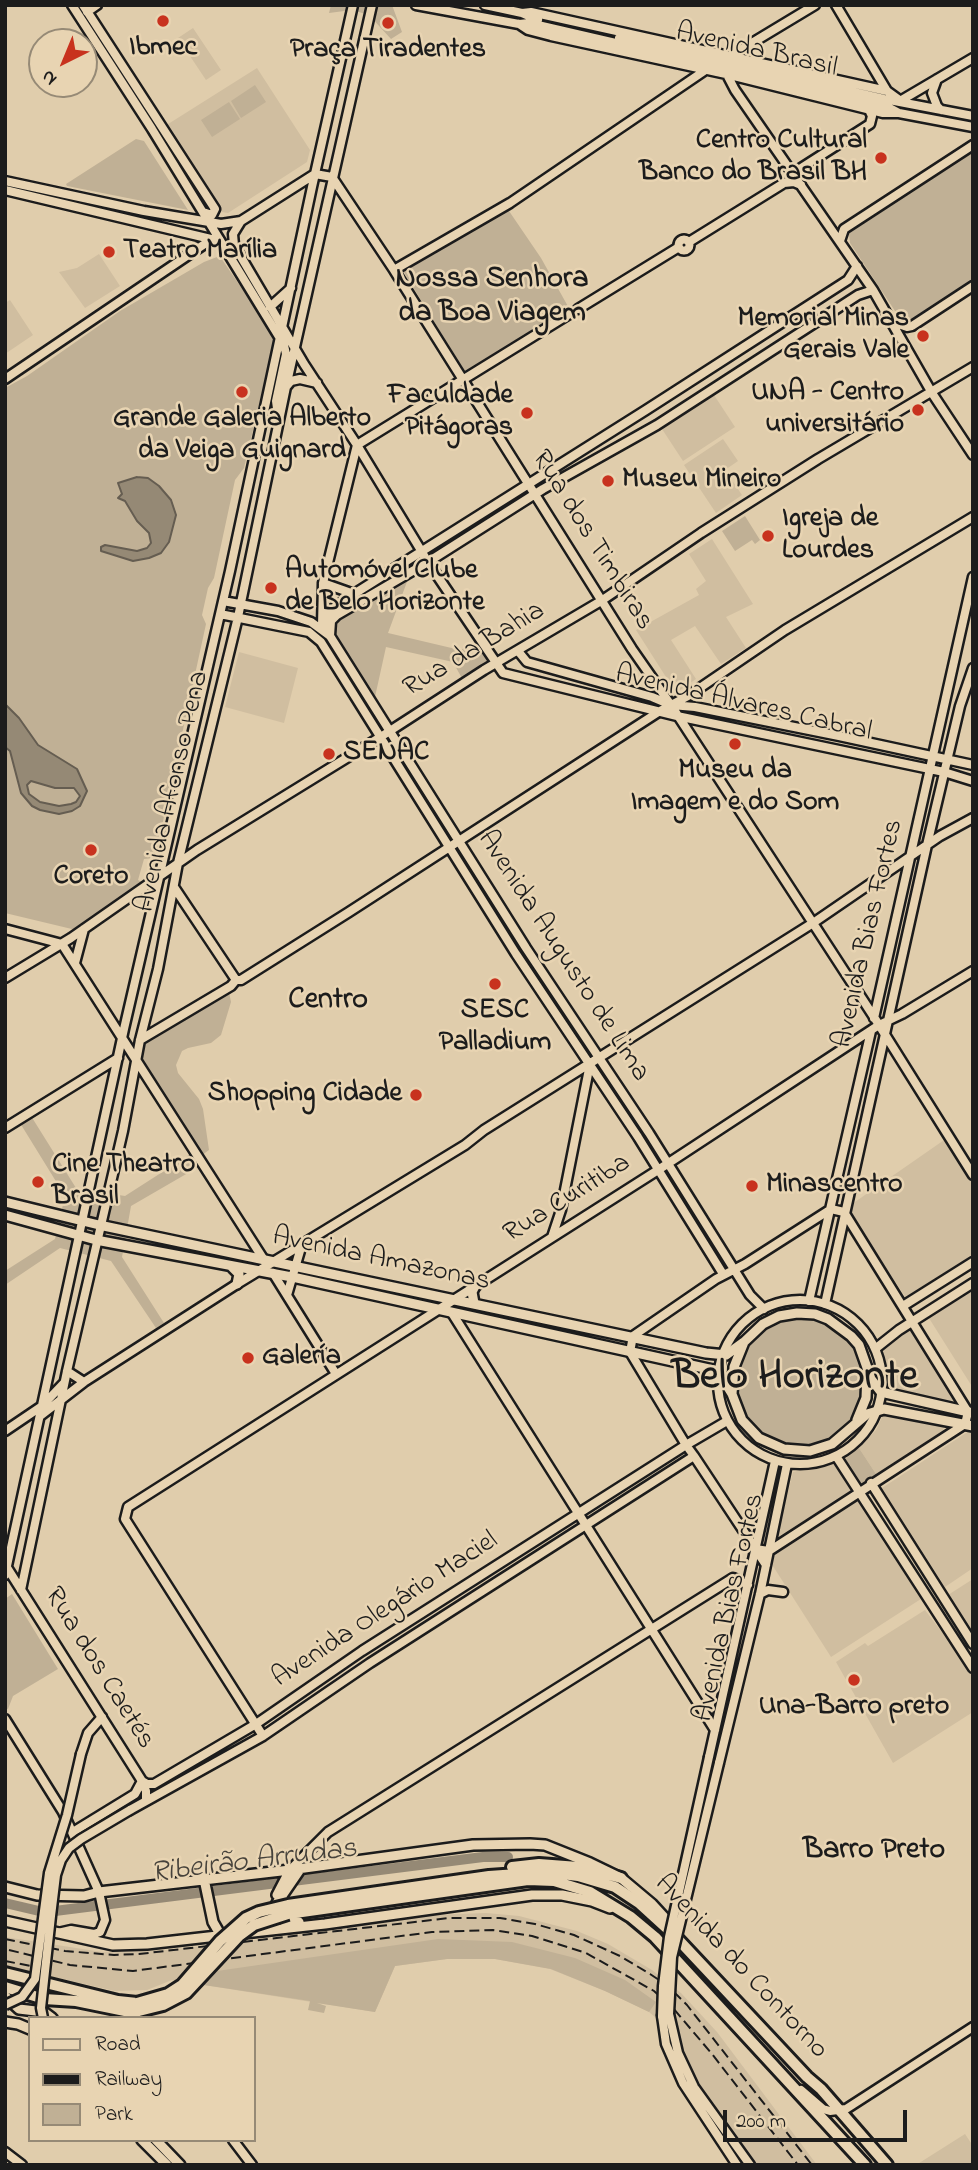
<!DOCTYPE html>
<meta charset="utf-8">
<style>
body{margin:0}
#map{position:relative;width:978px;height:2170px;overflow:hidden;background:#e0cdac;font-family:"Indie Flower",sans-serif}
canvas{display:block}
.frame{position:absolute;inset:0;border:7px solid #1c1c1c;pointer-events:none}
.legend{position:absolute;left:28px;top:2016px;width:228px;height:126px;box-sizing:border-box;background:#e8d4b2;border:2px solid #968a76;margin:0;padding:9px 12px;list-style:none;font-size:21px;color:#1c1c1c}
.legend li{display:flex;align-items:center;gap:14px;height:35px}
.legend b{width:35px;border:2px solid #968a76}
.north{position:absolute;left:28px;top:28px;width:70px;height:70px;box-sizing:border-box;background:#e8d4b2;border:2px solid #968a76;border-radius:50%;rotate:223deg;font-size:19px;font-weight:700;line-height:28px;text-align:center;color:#1c1c1c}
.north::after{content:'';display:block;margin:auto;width:24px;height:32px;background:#c8321e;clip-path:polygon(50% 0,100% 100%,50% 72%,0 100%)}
.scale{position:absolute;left:723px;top:2110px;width:184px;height:32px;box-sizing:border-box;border:4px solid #1c1c1c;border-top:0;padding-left:9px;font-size:21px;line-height:24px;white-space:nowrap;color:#1c1c1c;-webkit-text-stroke:5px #e8d4b2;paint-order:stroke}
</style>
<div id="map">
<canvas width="978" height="2170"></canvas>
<div class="frame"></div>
<ul class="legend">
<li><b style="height:9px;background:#e8d4b2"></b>Road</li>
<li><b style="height:9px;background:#1c1c1c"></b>Railway</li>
<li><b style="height:19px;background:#c0b095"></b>Park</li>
</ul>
<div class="north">N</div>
<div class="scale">200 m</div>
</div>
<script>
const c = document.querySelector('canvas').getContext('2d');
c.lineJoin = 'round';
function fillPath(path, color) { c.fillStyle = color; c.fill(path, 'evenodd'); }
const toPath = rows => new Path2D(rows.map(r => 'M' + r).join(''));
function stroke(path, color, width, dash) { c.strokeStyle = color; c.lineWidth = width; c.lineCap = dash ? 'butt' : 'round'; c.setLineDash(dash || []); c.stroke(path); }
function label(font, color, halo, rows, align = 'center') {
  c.font = font + ' "Indie Flower",sans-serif'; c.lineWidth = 5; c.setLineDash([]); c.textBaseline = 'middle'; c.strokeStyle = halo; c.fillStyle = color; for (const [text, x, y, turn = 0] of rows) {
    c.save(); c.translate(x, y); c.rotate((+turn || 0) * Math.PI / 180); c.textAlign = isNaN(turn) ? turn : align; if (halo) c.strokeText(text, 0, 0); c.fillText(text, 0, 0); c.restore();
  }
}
const built = toPath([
 [193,28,221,70,206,80,178,38],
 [257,68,310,150,307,162,228,213,222,212,165,126],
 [99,254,120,286,85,308,59,272,77,268],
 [10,300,33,335,5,354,5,303],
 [714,395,735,427,683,461,662,429],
 [723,439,738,461,725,470,742,495,716,513,684,465],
 [712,539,753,604,726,617,746,648,721,664,695,626,671,640,696,679,680,690,673,688,636,630,699,595,696,589,706,581,689,554],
 [239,652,298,668,284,723,225,707],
 [947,1138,973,1179,973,1256,906,1298,851,1215,852,1204],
 [973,1285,973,1388,927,1315],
 [911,1327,954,1400,952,1404,890,1391,881,1351,884,1346],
 [884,1413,944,1427,943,1433,878,1477,859,1448,876,1430],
 [969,1431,973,1432,973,1568,945,1587,882,1488],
 [832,1462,852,1491,783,1537,777,1536,793,1472],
 [859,1496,924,1597,831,1657,771,1563,774,1553],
 [973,1579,973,1634,948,1595],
 [925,1610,973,1673,973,1712,893,1763,836,1662,865,1643,868,1646],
 [486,1913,519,1916,577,1931,608,1944,652,1970,681,1993,717,2032,817,2165,756,2165,700,2085,680,2053,675,2034,649,2012,605,1991,550,1969,495,1959,447,1959,395,1966,375,2012,172,1980,147,1990,115,1991,5,1966,5,1937,102,1952,166,1950,281,1937,429,1915],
 [965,2134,973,2146,973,2165,916,2165]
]);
const green = toPath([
 [331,5,392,5,402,32,391,39,369,15,352,10,329,13],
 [255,85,266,102,241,118,231,101],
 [229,102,240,119,212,137,201,120],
 [136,139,144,141,188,210,67,186,66,184],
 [973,150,973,281,913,320,906,321,899,317,850,243,849,233,852,228],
 [501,206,509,211,541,258,570,310,468,377,400,266],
 [217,257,221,258,271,331,275,348,271,369,267,371,244,468,235,480,214,578,208,588,202,615,206,624,155,858,144,859,138,880,144,883,76,930,5,913,5,388,27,376,120,311,204,262],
 [745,516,760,540,755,544,752,540,735,551,722,531],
 [411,571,388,633,460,650,481,641,496,663,464,682,453,662,386,647,373,706,330,636,331,621],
 [229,992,231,1002,221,1035,211,1043,188,1048,182,1051,176,1065,178,1073,199,1099,203,1109,209,1150,198,1158,137,1060,139,1044],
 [31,1116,76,1188,125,1196,192,1153,200,1166,131,1206,122,1257,164,1323,156,1328,111,1261,60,1248,5,1285,5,1271,55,1239,65,1196,20,1123],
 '736 1382a64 64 0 1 1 128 0a64 64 0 1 1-128 0Z',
 [859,1448,878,1477,861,1487,844,1460],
 [12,1594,58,1669,13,1696,8,1709,5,1708,5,1599],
 [438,1939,512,1942,575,1958,625,1980,656,2002,649,2012,605,1991,551,1969,495,1959,447,1959,395,1966,375,2012,317,2003,326,2006,324,2013,308,2010,310,2001,204,1985,217,1971]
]);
const water = toPath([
 [137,477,148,478,159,486,171,500,176,515,169,542,161,553,149,558,133,561,101,551,101,547,105,545,137,551,147,548,151,543,149,533,137,521,125,501,118,498,122,494,118,483,137,477],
 [5,704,19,718,38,745,77,769,87,791,80,806,72,811,59,814,40,810,32,806,21,793,10,751,5,747,5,704],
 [31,781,55,788,74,788,80,796,76,802,71,804,59,806,40,802,29,794,27,785,31,781]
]);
const river = toPath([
 [5,1903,39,1911,55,1911,483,1857,508,1857]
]);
const secondary = toPath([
 [72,5,152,129,284,345,286,354,276,401,278,416],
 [83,5,215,209,212,215,203,212],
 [416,5,519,24,529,23,884,105,899,113],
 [485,5,522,13,531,12,887,91,898,99],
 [836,5,887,91],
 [87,12,97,5],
 [522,13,538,20],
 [519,24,528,30,551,36,726,74,883,113,899,113,973,127],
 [619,38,884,99,973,116],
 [727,56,723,67,735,90,873,290,932,393,973,455],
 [732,58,737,52,815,5],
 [937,79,932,93,937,106,941,110],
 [900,101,973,58],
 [795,176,798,170,870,124,872,116,869,110],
 [332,177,394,270,632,649,671,705,874,1017,973,1175],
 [5,181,144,211,221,224,241,221,315,174,332,177],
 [5,190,215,240],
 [241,221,233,234,234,245,304,364,357,445,428,562,503,673,677,716,944,772,973,781],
 '678.5 245a5.5 5.5 0 1 1 11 0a5.5 5.5 0 1 1-11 0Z',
 [840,241,844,229,973,145],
 [689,242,784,183,794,182,801,185],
 [394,270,510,203,707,69],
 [270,307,291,288],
 [578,309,679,247],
 [893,322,907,327,912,326,973,286],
 [5,379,212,239],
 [286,387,291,381,300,379,317,383],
 [323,583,354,594],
 [223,601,278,611,311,622,330,636,526,948,649,1133,750,1295,764,1309],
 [220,614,309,632,321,642,516,954,638,1137,723,1274],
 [322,625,323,583,357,445,571,313],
 [322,630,331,610,354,594,646,410,848,280,857,266],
 [330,636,331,621,337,615,428,562,543,489,657,425,858,295,873,290],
 [518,651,527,662,652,697,671,705,695,707,839,736,973,765],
 [174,887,236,980],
 [5,929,62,944],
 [62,944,264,1260],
 [75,963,84,929],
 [5,978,71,938,197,850,379,738,484,670,601,601,701,533,818,459,973,367],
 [874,1018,973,577],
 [140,1040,231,986,236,980,241,980,349,912,660,711,688,696,785,630,973,517],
 [5,1128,118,1058],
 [552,1237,561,1210,590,1064],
 [273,1273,336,1374],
 [287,1295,302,1244],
 '718 1382a82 82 0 1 1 164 0a82 82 0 1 1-164 0Z',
 [809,1301,871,1031],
 [825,1304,927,845,960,706,973,668],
 [903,1306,973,1262],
 [452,1313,715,1730],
 [875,1349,899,1330,973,1283],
 [67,1371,84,1382],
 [40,1416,84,1382,237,1284,465,1145,484,1130,813,923,940,836,973,818],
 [5,1431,42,1406,64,1383],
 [836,1456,973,1668],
 [871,1483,973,1644],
 [755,1549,769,1551,965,1424,968,1412,844,1212,831,1209,745,1264,716,1279,633,1336,630,1352,686,1445,694,1456,766,1565],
 [6,1566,142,1781,146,1791,146,1799],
 [5,1575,124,1029,230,571,312,187,353,5],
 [21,1590,67,1371,123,1131,140,1040,158,969,178,863,238,617,286,387,372,5],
 [760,1594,768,1590,783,1592],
 [5,1719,63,1812,99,1892,105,1920,100,1932,94,1934,71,1930,58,1933],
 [263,1736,125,1519,128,1507,658,1170,879,1025,902,1014,973,971],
 [81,1754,88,1733,102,1717],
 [709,1757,775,1461],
 [719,1763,760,1594,787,1464],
 [142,1781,147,1784,154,1784,256,1724,362,1651,686,1445,727,1421],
 [130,1810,263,1736,370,1663,694,1456],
 [73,1832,135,1794,142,1781],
 [290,1870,328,1832,733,1578,748,1585],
 [669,2014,678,2053,694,2087,750,2165],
 [662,2016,666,2044,683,2083,737,2165],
 [801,2090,823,2109,830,2111,846,2109,973,2027],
 [233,2140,252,2165],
 [5,2152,22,2165]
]);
const primary = toPath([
 [5,1202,99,1225,706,1353,726,1355,744,1342],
 [5,1215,96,1240,297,1278,718,1371,732,1394],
 [231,1266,239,1274,237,1284],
 [474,1303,472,1292,476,1284],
 [973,1413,881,1392,871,1379,859,1345,851,1336,828,1319,815,1314,797,1313,779,1316,763,1324,744,1342,734,1367,732,1394,742,1420,759,1438,784,1449,810,1451,832,1444,867,1414,884,1409,973,1426],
 [857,1420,866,1398,867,1373],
 [204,1879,213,1922,221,1936],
 [5,1887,37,1895,84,1896,99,1892,290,1870,473,1845,530,1844,545,1845,590,1863,621,1878,652,1904,675,1929],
 [277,1895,290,1870],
 [5,1921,113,1945,147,1944,226,1935],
 [299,1922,282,1920,277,1903,301,1868],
 [244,1933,325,1924,532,1895,562,1895,592,1901,610,1908],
 [5,1996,19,2009,44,2012,52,2018],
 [5,2022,18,2024,30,2029],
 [142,2140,167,2165],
 [156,2140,180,2165]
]);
const highway = toPath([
 [512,1867,539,1864,578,1867,621,1878],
 [288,1905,489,1876,546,1872,578,1876,615,1887,639,1903,673,1934,807,2077,821,2089,887,2165],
 [288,1914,528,1880,554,1881,590,1892,631,1917,655,1937,865,2165],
 [5,1973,118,2001,137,2003],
 [5,1987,44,1999,76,2001,125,2011,139,2011]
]);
const rail = toPath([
 [5,1939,65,1951,114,1955,139,1954,449,1918,500,1918,535,1924,574,1935,620,1956,650,1974,668,1986,687,2005,812,2165],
 [9,1950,70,1965,133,1971,432,1932,493,1930,532,1936,586,1953,654,1991,673,2008,712,2054,798,2165],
 [5,1961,42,1968]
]);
const secondaryBridge = toPath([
 [5,2005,22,1997,35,1979,49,1873,67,1815,81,1754],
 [669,2014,672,1957,719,1763],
 [662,2016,663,1986,669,1937,709,1757],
 [43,2018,41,2008,51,1916,56,1875,61,1860,69,1848,81,1839,130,1810]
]);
const highwayBridge = toPath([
 [137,2003,168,1994,182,1985,220,1941,246,1918,259,1912,288,1905],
 [139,2011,163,2005,186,1993,239,1936,254,1925,288,1914]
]);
const markers = [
 [163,21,7,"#c8321e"],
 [388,23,7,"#c8321e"],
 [881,158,7,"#c8321e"],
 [109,252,7,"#c8321e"],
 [923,336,7,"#c8321e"],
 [242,392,7,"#c8321e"],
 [918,410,7,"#c8321e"],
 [527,413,7,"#c8321e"],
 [608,481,7,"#c8321e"],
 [768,536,7,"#c8321e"],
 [271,588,7,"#c8321e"],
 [735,744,7,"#c8321e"],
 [329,754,7,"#c8321e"],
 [91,850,7,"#c8321e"],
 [495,984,7,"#c8321e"],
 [416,1095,7,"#c8321e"],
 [38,1182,7,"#c8321e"],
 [752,1186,7,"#c8321e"],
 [248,1358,7,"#c8321e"],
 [854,1680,7,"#c8321e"]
];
const poiNames = [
 ["Ibmec",163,49,"center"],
 ["Praça Tiradentes",388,51,"center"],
 ["Centro Cultural",867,142,"right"],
 ["Banco do Brasil BH",867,174,"right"],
 ["Teatro Marília",123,252],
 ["Memorial Minas",909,320,"right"],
 ["Gerais Vale",909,352,"right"],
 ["UNA - Centro",904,394,"right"],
 ["universitário",904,426,"right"],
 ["Faculdade",513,397,"right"],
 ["Pitágoras",513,429,"right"],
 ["Grande Galeria Alberto",242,420,"center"],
 ["da Veiga Guignard",242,452,"center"],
 ["Museu Mineiro",622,481],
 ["Igreja de",782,520],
 ["Lourdes",782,552],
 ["Automóvel Clube",285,572],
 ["de Belo Horizonte",285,604],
 ["SENAC",343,754],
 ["Museu da",735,772,"center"],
 ["Imagem e do Som",735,804,"center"],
 ["Coreto",91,878,"center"],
 ["SESC",495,1012,"center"],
 ["Palladium",495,1044,"center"],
 ["Shopping Cidade",402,1095,"right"],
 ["Cine Theatro",52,1166],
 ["Brasil",52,1198],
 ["Minascentro",766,1186],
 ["Galería",262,1358],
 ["Una-Barro preto",854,1708,"center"]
];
const streetNames = [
 ["Avenida Brasil",756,52,13],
 ["Rua dos Timbiras",591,541,58],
 ["Rua da Bahia",475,651,-31],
 ["Avenida Álvares Cabral",743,705,13],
 ["Avenida Afonso Pena",174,792,-77],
 ["Avenida Bias Fortes",870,934,-77],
 ["Avenida Augusto de Lima",562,957,57],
 ["Rua Curitiba",568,1200,-32],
 ["Avenida Amazonas",381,1261,12],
 ["Avenida Bias Fortes",731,1608,-77],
 ["Avenida Olegário Maciel",386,1611,-33],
 ["Rua dos Caetés",98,1669,58],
 ["Avenida do Contorno",740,1968,47]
];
const neighbourhoodNames = [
 ["Nossa Senhora",492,281],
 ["da Boa Viagem",492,315],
 ["Centro",328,1002],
 ["Barro Preto",874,1852]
];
const waterNames = [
 ["Ribeirão Arrudas",254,1863,-7]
];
const townNames = [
 ["Belo Horizonte",795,1380]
];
fillPath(built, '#d0bea0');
fillPath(green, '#c0b095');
fillPath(water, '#958975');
stroke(water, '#655d51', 2);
stroke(river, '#958975', 10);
stroke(secondary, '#1c1c1c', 13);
stroke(primary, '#1c1c1c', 14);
stroke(highway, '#1c1c1c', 16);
stroke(secondary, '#e8d4b2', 8);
stroke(primary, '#e8d4b2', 9);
stroke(highway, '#e8d4b2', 10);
stroke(rail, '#1c1c1c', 2, [10, 5]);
stroke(secondaryBridge, '#1c1c1c', 13, []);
stroke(highwayBridge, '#1c1c1c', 16, []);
stroke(secondaryBridge, '#e8d4b2', 8);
stroke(highwayBridge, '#e8d4b2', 10);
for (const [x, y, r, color] of markers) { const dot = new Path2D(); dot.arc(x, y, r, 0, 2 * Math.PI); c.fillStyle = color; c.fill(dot); stroke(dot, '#e8d4b2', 2.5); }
label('bold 28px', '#1c1c1c', '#e8d4b2', poiNames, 'left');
label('28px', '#1c1c1c', '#e8d4b2', streetNames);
label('bold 30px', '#1c1c1c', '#e8d4b2', neighbourhoodNames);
label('italic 30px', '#46423b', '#e8d4b2', waterNames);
label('bold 42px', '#1c1c1c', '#e8d4b2', townNames);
</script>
